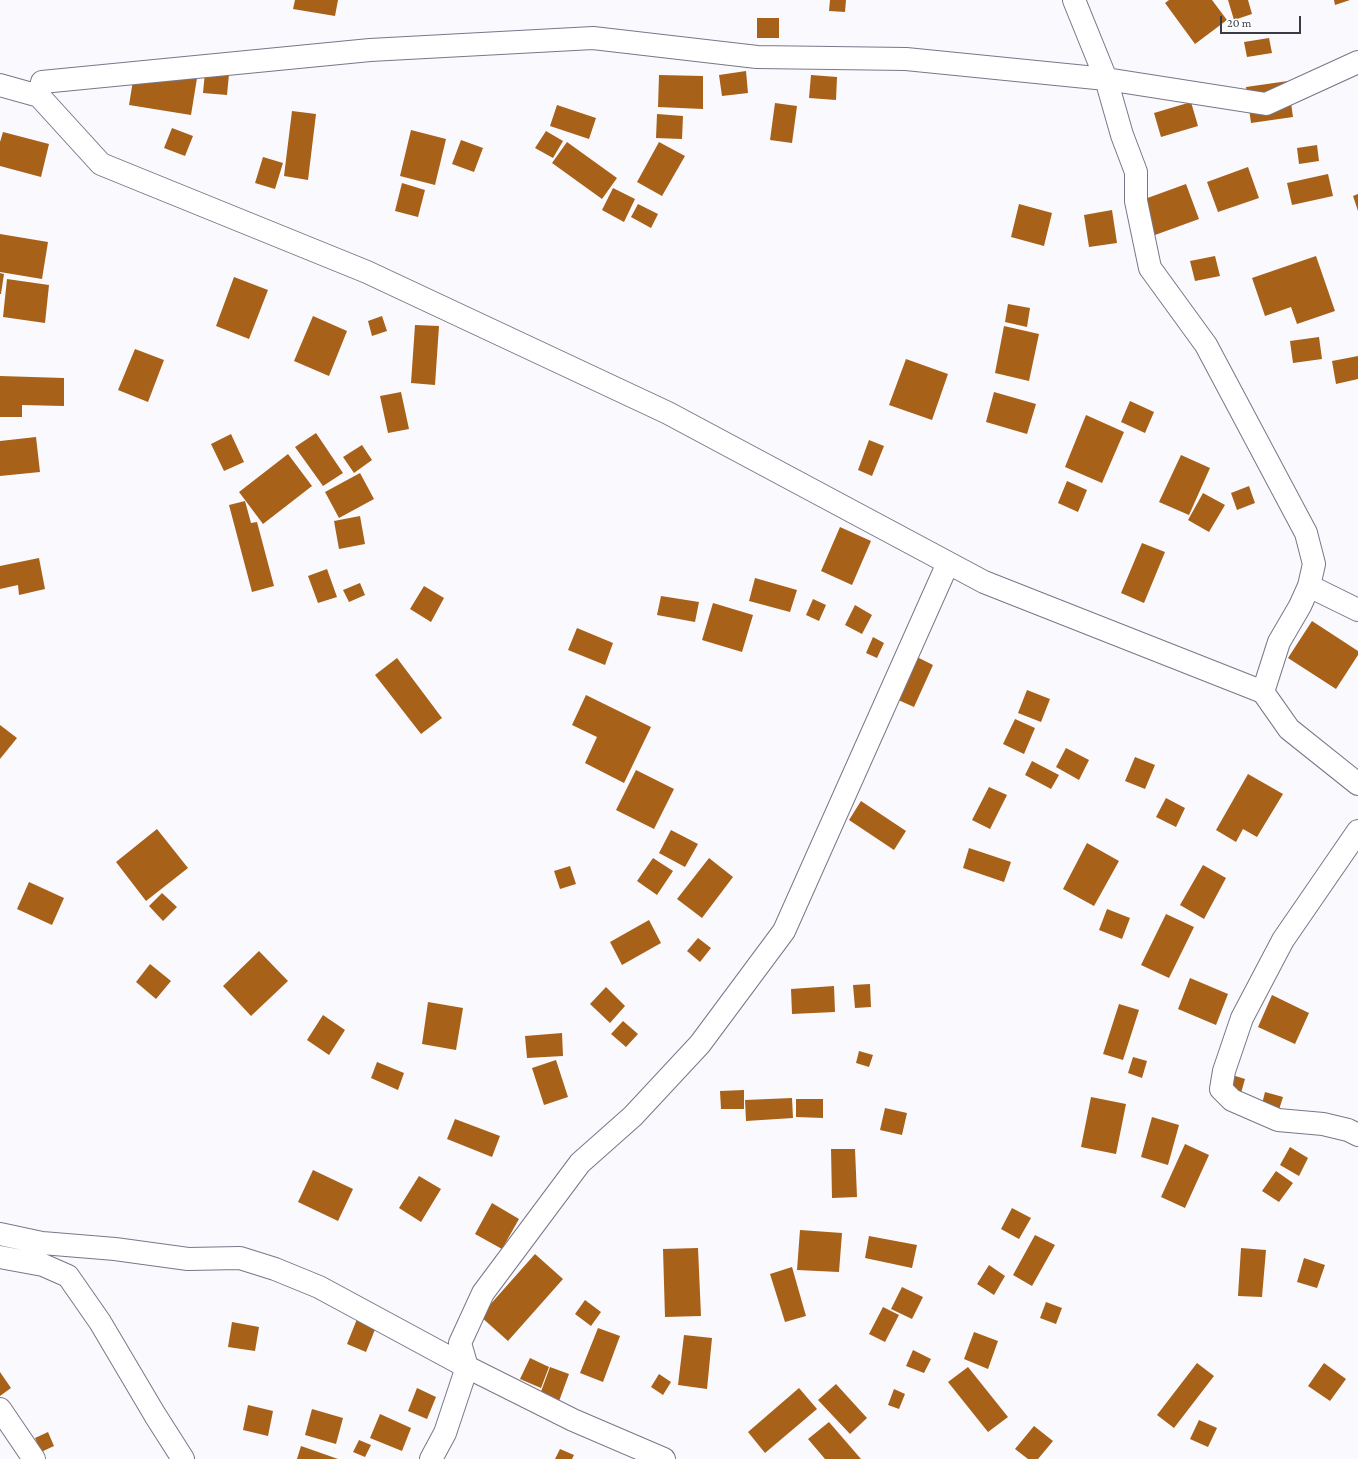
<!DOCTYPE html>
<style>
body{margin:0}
#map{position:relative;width:1358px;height:1459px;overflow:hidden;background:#faf9fe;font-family:"Crimson Pro",serif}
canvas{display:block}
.scale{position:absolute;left:1220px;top:16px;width:81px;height:18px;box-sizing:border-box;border:2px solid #3b3b43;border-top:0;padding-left:5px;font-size:12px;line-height:14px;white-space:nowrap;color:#3b3b43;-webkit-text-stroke:3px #fff;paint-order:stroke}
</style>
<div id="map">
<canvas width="1358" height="1459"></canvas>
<div class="scale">20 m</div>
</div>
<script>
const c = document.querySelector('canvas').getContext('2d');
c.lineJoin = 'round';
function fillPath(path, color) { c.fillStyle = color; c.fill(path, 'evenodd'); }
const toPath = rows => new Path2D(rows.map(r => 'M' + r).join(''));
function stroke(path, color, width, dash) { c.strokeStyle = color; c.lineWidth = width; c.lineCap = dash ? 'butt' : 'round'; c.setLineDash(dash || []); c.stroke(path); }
const building = toPath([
 [295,0,338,0,335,16,293,9],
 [830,0,846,0,845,12,829,11],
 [1169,0,1212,0,1227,20,1195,44,1165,3],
 [1228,0,1248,0,1252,14,1234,20],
 [1334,0,1350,0,1335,5],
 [757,18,779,18,779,38,757,38],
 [1269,38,1272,53,1247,57,1244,42],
 [136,62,198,72,191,115,129,105],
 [746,71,748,93,722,96,719,75],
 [205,72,229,74,227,95,203,93],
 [659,75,703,76,703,109,658,107],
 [811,75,837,77,836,100,809,98],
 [1288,81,1293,117,1251,123,1246,87],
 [1191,102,1198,126,1161,137,1154,113],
 [775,103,797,106,792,143,770,140],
 [557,105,596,118,589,139,550,126],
 [292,111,316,114,308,180,284,176],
 [657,114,683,116,682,139,656,138],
 [172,128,193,136,185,156,164,148],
 [411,130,446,139,435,185,400,176],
 [546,131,563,141,553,158,535,148],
 [3,132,49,144,41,177,0,166,0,142],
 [461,140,483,148,474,172,452,164],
 [567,142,617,178,602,199,552,163],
 [659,142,685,156,662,196,637,182],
 [1317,145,1319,161,1299,164,1297,148],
 [263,157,283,163,275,189,255,183],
 [1248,167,1259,198,1218,212,1207,182],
 [1328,174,1333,196,1292,205,1287,183],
 [402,183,425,190,418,217,395,211],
 [1186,184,1199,219,1155,235,1142,200],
 [613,188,635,199,624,222,602,210],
 [1358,194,1358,211,1353,196],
 [638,204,658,214,651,228,631,217],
 [1019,204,1052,213,1044,246,1011,237],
 [1112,210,1117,243,1089,247,1084,215],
 [0,234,48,242,42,279,0,272],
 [1215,256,1220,276,1195,281,1190,261],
 [1316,256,1335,311,1297,324,1291,307,1265,316,1252,278],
 [0,273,4,274,1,294,0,294],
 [234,277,268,290,249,339,216,326],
 [7,279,49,285,45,323,3,317],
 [1008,304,1030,308,1027,327,1005,322],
 [313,316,347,331,329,376,294,361],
 [382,316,387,331,372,336,368,321],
 [415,325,439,326,435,385,411,383],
 [1004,326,1039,334,1029,381,995,373],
 [1319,337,1322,359,1293,363,1290,341],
 [135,349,164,360,148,402,118,390],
 [1358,356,1358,379,1336,384,1332,361],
 [906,359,948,374,932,420,889,405],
 [0,376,64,378,64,406,22,405,22,417,0,417],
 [401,392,409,429,388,433,380,396],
 [994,392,1036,404,1027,434,986,422],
 [1130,401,1154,412,1145,433,1121,422],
 [1086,415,1124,432,1102,483,1065,467],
 [316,433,343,473,323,486,295,447],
 [231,434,244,462,224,471,211,444],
 [36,437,40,472,0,476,0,441],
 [869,440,884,446,872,476,858,470],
 [362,445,372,460,354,473,343,457],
 [288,454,312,486,263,524,239,492],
 [1181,455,1210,468,1189,515,1159,502],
 [360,473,374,499,339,518,325,492],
 [1067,481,1087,490,1078,512,1058,503],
 [1249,486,1255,503,1237,510,1231,493],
 [1203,493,1225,505,1209,532,1188,520],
 [245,501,251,523,257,522,274,586,252,592,229,505],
 [360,516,365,544,339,549,334,521],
 [840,527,871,541,852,585,821,571],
 [1142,543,1165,552,1144,603,1121,593],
 [39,558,45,589,19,595,18,585,0,589,0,566],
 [327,569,337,597,318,603,308,576],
 [755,578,797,590,790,612,749,601],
 [360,583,365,595,349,602,343,590],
 [424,586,444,598,431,622,410,609],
 [661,596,699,602,695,622,657,615],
 [813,599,826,605,819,621,806,615],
 [713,603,753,615,742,652,702,640],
 [855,605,872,615,862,634,845,625],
 [1312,621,1358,651,1358,655,1336,689,1288,658],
 [577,628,613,643,605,665,568,650],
 [873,637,884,643,877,658,866,653],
 [915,656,933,665,914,707,896,699],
 [397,658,442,718,421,734,375,675],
 [1027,690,1050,699,1041,722,1018,713],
 [586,695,651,727,624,783,585,763,597,737,572,725],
 [1015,719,1035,728,1024,754,1003,744],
 [0,725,17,738,0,759],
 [1066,748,1089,760,1079,780,1056,767],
 [1135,757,1155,765,1145,789,1125,781],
 [1032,761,1059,775,1051,789,1025,775],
 [636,770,674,789,654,829,616,810],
 [1248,774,1283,794,1257,837,1243,829,1236,842,1216,830],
 [989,787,1007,795,990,829,972,820],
 [1166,798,1185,808,1176,827,1156,817],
 [861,801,906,831,894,850,849,820],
 [157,829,188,868,146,901,116,862],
 [671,830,698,844,685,867,659,853],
 [1087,843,1119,861,1094,906,1063,889],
 [969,848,1011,862,1004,882,963,868],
 [653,858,673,871,657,895,637,881],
 [709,858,733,877,702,918,677,899],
 [1203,865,1226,878,1204,919,1180,905],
 [570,866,576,884,560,889,554,871],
 [29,882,64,898,52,925,17,909],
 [162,893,177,907,163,921,149,906],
 [1107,909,1130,918,1122,939,1099,930],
 [1166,914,1194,927,1169,978,1141,965],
 [649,920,661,943,622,965,610,942],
 [698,938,711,948,700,962,687,951],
 [259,951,288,981,251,1016,223,986],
 [150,964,171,981,156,999,136,982],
 [1190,978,1228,994,1216,1025,1178,1009],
 [870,984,871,1007,855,1008,853,985],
 [834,986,835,1012,792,1014,791,989],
 [606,987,625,1006,610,1023,590,1004],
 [1272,995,1309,1013,1295,1044,1258,1027],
 [428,1002,463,1008,456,1050,422,1044],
 [1119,1004,1139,1010,1123,1060,1103,1054],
 [323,1015,345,1030,329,1055,307,1040],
 [623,1021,638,1034,626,1047,611,1034],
 [562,1033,563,1056,527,1058,525,1036],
 [859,1051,873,1055,869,1067,856,1063],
 [1133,1057,1147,1061,1142,1078,1128,1073],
 [556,1060,568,1097,544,1105,532,1068],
 [377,1062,404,1073,398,1090,371,1078],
 [1229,1074,1245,1079,1241,1093,1225,1088],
 [744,1090,744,1109,721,1109,720,1091],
 [1265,1092,1283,1097,1278,1113,1261,1108],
 [1091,1097,1126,1104,1116,1154,1081,1147],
 [792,1098,793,1118,746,1121,745,1100],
 [796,1099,823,1099,823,1118,796,1117],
 [885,1108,907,1113,902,1135,880,1130],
 [1152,1117,1179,1125,1168,1165,1141,1157],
 [455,1119,500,1136,492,1157,447,1139],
 [1185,1144,1209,1155,1185,1208,1161,1197],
 [1290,1147,1308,1158,1299,1176,1280,1165],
 [831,1149,855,1149,857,1197,832,1198],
 [313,1170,353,1189,338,1221,298,1202],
 [1276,1171,1293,1183,1279,1202,1262,1191],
 [419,1176,441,1189,421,1222,399,1208],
 [492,1203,519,1219,502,1249,475,1234],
 [1012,1208,1031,1218,1019,1239,1001,1229],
 [800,1230,842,1233,839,1272,797,1270],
 [1035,1235,1055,1245,1032,1286,1013,1275],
 [869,1236,917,1245,912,1268,865,1258],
 [698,1248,701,1316,665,1317,663,1249],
 [1241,1248,1266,1250,1262,1297,1238,1296],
 [535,1254,563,1279,508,1341,480,1316],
 [1304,1258,1325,1265,1317,1288,1297,1282],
 [989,1265,1005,1276,994,1295,977,1284],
 [792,1267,806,1316,785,1322,770,1274],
 [902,1287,923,1297,912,1319,891,1309],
 [585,1300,601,1312,591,1326,575,1314],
 [1046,1302,1062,1308,1056,1324,1040,1318],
 [883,1307,899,1315,885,1342,869,1334],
 [357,1319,376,1327,366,1352,347,1344],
 [232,1322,259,1327,255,1351,228,1347],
 [598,1328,620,1336,603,1382,580,1373],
 [974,1332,998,1341,988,1369,964,1359],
 [684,1335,712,1338,707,1389,678,1385],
 [913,1350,931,1359,924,1373,906,1366],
 [530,1358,549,1367,541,1388,520,1379],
 [1197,1363,1214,1376,1174,1428,1157,1415],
 [1324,1363,1346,1379,1330,1401,1308,1386],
 [550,1367,569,1374,558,1404,539,1397],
 [968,1367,1008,1417,988,1432,948,1382],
 [0,1372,11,1388,0,1396],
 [659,1374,671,1382,663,1395,651,1387],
 [836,1384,867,1418,850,1434,818,1400],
 [417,1388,436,1397,427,1419,408,1411],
 [799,1388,817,1409,765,1453,748,1432],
 [894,1389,905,1394,899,1409,888,1405],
 [248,1405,273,1411,268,1436,243,1430],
 [312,1409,343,1418,336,1444,305,1435],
 [380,1414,411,1428,402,1451,370,1438],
 [1199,1420,1217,1428,1208,1447,1190,1439],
 [829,1422,861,1459,825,1459,808,1439],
 [1034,1426,1053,1441,1038,1459,1028,1459,1015,1449],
 [48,1432,54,1446,41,1452,35,1438],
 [359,1440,371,1445,365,1457,353,1452],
 [301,1446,338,1459,297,1459],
 [560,1449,574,1455,572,1459,555,1459]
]);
const minor = toPath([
 [1074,0,1106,79,1122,135,1136,172,1136,201,1150,268,1206,345,1306,533,1314,564,1309,586,1300,606,1279,642,1263,692],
 [0,85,39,96,101,164,367,272,668,413,984,582,1263,692,1289,729,1358,784],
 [39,96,42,82,370,50,593,38,757,57,906,59,1106,79,1266,104,1358,62],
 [1309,586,1358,610],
 [1358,831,1283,940,1242,1018,1224,1071,1221,1089,1232,1100,1278,1120,1323,1124,1348,1130,1358,1135],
 [0,1234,42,1243,115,1249,188,1259,240,1258,275,1269,319,1287,467,1367,573,1420,664,1459],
 [0,1257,43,1265,68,1276,100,1322,155,1415,183,1459],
 [0,1409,34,1459],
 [431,1459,445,1433,467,1367,460,1343,483,1293,580,1163,633,1116,700,1044,784,931,948,563]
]);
fillPath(building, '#a86118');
stroke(minor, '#787789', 24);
stroke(minor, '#fff', 22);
</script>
